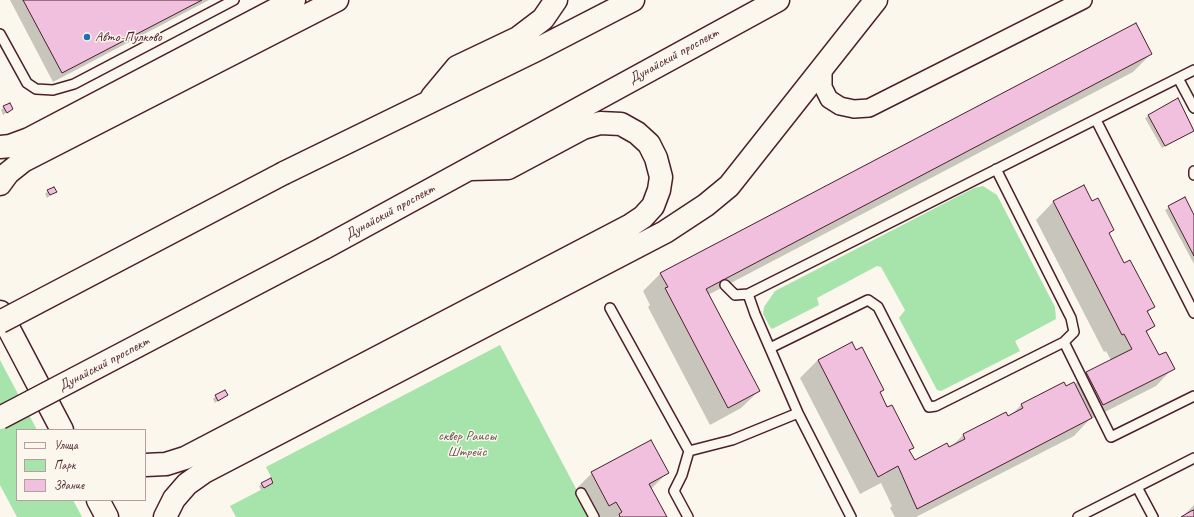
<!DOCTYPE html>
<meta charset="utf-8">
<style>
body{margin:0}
#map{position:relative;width:1194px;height:517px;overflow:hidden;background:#fbf7ec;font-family:Caveat,sans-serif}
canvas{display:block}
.legend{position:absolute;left:16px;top:429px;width:130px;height:72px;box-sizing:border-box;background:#fbf7ec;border:1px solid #b4a19f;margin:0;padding:5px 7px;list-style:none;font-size:12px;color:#4a1f2b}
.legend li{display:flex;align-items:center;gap:8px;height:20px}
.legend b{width:20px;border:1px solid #b4a19f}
</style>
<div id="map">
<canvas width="1194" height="517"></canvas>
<ul class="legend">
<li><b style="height:5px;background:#fbf7ec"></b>Улица</li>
<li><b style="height:11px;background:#a7e4ab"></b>Парк</li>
<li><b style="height:11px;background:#f2c0df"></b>Здание</li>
</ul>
</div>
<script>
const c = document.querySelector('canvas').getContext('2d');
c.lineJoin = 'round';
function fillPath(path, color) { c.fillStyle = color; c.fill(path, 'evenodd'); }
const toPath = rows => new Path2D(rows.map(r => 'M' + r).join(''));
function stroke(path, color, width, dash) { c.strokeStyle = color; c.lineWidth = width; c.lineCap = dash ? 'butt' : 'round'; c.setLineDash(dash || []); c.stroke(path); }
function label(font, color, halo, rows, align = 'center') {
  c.font = font + ' Caveat,sans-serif'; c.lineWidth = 3; c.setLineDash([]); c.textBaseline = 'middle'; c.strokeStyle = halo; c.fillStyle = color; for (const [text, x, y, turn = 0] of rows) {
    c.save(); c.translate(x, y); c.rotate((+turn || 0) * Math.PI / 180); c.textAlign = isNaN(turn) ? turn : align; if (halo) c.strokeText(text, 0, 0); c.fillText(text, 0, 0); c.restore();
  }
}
const green = toPath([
 [983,186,997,195,1055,307,1056,319,1015,341,1020,351,941,391,937,390,899,318,905,310,881,267,877,266,817,298,819,305,772,329,770,327,763,314,764,307,775,291,974,188],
 [500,345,591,517,236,517,230,506,274,483,266,467],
 [0,360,37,430,17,430,17,500,73,500,82,517,17,517,0,485]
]);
const shadow = toPath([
 [10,0,209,0,53,82],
 [1151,54,1133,72,708,295,759,391,741,408,710,425,648,307,650,305,643,291,661,273],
 [1178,100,1194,130,1162,148,1145,118],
 [4,107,12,109,3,115,1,110],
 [1083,186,1092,202,1113,229,1109,234,1124,264,1153,307,1147,313,1154,326,1146,333,1158,357,1173,368,1156,386,1089,420,1074,436,916,517,895,517,890,508,892,506,881,483,860,494,800,378,818,360,856,351,882,390,879,393,913,447,909,451,914,461,952,446,963,435,1005,413,1008,418,1021,405,1063,383,1065,387,1074,385,1086,373,1111,360,1106,351,1104,352,1036,220,1053,202],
 [901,474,904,474,911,493],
 [48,191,55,192,47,198,45,194],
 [1184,199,1194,217,1194,264,1165,210],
 [227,395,215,403,213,399,216,396],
 [592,473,667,473,651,489,666,517,592,517,577,488],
 [272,483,261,490,259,486,262,484],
 [1194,505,1194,517,1182,517]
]);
const building = toPath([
 [23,0,202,0,62,73,23,0],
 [1136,23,1152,54,706,289,760,391,728,408,665,288,668,287,660,273,1136,23],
 [1178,98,1194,131,1165,146,1148,115,1178,98],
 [10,103,13,109,7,113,3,106,10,103],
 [1084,185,1092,201,1098,198,1114,230,1109,233,1124,263,1130,260,1155,307,1147,311,1155,326,1146,331,1159,355,1166,352,1175,369,1103,405,1086,372,1132,349,1124,334,1122,335,1053,201,1084,185],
 [54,187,57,192,50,195,47,190,54,187],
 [1185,197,1194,215,1194,256,1168,206,1185,197],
 [852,342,856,350,862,347,884,390,880,392,887,407,892,405,914,448,909,450,915,460,947,443,949,447,965,439,963,434,1006,412,1008,416,1023,408,1021,404,1064,382,1066,386,1074,382,1092,418,917,509,898,466,878,477,818,360,852,342],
 [225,390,228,395,218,401,215,395,225,390],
 [651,440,669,473,649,484,667,517,620,517,619,514,622,512,616,502,609,506,591,472,651,440],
 [271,478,273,483,264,488,261,483,271,478],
 [1194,510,1194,517,1181,517,1191,511,1194,510]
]);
const lane = toPath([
 [0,34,27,83,36,89,53,90,74,84,234,0],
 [1178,78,1194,108],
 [1096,120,1194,313],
 [1194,171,1194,175],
 [748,294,1194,70],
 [610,308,689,451],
 [1064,342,1111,437,1194,396],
 [770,348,868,300,878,307,929,407,936,406,1064,342,1074,332,1071,318,996,169],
 [798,413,851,517],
 [689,451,732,440,798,413,755,314,748,294,735,295,725,285],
 [1137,487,1153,517],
 [581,493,594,517],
 [688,517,674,491,682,475,689,451],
 [1078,517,1194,458]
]);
const street = toPath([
 [823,66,823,87,829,99,840,106,854,109,869,108,1083,0]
]);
const secondary = toPath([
 [432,97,457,67,518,38,543,19,556,0],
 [0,147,10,146,29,139,294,0],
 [284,173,538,49,633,0],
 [0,184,8,173,23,161,337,0],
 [324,248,778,0],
 [145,465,166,464,185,458,631,225,643,217,653,206,659,190,661,177,656,158,649,144,637,133,621,124,600,123,583,128,508,168,470,169],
 [165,517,174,499,187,484,204,472,665,232,706,205,729,186,876,0]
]);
const primary = toPath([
 [0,312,62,430],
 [98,500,107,517]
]);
const secondaryBridge = toPath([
 [0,322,284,173],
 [0,418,324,248]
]);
const markers = [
 [87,37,4,"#1f6fb2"]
];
const poiNames = [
 ["Авто-Пулково",95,37]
];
const streetNames = [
 ["Дунайский проспект",674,56,-29],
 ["Дунайский проспект",390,212,-29],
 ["Дунайский проспект",104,364,-28]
];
const parkNames = [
 ["сквер Раисы",467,436],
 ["Штрейс",467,452]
];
fillPath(green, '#a7e4ab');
fillPath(shadow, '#0003');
fillPath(building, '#f2c0df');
stroke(building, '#4a1f2b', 1);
stroke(lane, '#4a1f2b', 12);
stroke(street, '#4a1f2b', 20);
stroke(secondary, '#4a1f2b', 25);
stroke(primary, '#4a1f2b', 25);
stroke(lane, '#fbf7ec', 9);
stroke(street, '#fbf7ec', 17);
stroke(secondary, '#fbf7ec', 22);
stroke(primary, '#fbf7ec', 22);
stroke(secondaryBridge, '#4a1f2b', 25, []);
stroke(secondaryBridge, '#fbf7ec', 22);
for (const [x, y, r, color] of markers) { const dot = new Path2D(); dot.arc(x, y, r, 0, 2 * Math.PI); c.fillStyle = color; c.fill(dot); stroke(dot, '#fbf7ec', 1.5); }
label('14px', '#4a1f2b', '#fbf7ec', poiNames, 'left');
label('14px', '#4a1f2b', '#fbf7ec', streetNames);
label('14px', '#61504b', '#fbf7ec', parkNames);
</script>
